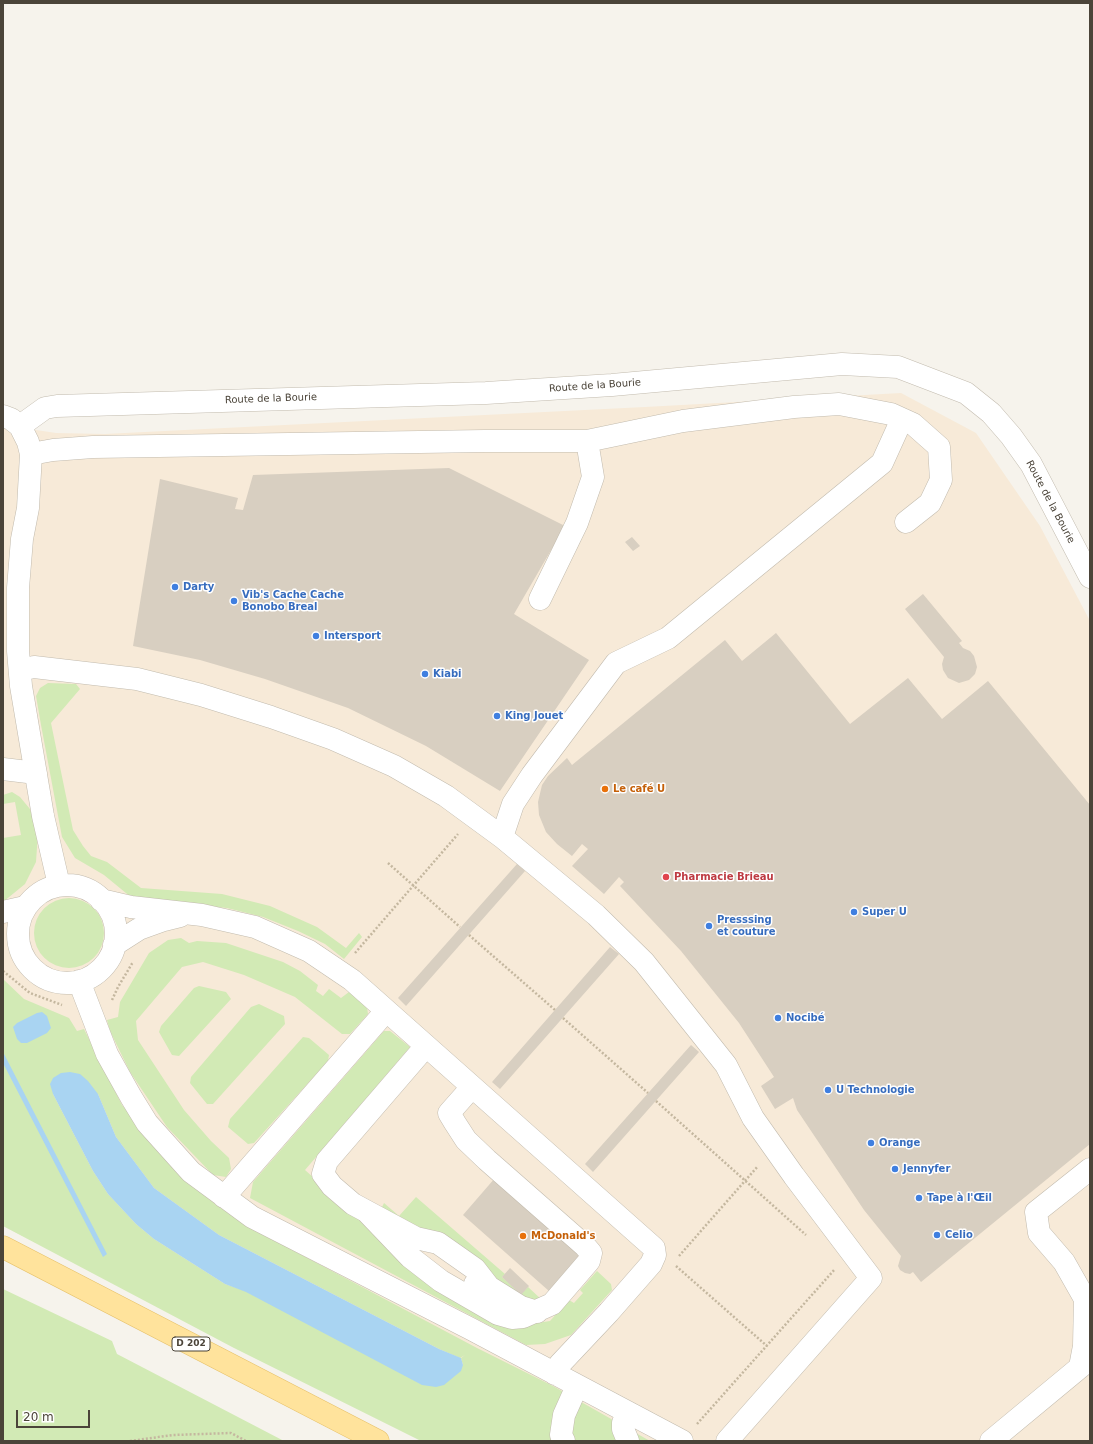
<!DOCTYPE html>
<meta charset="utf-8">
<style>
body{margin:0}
#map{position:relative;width:1093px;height:1444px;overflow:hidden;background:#f6f3ec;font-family:"DejaVu Sans",sans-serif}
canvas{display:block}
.frame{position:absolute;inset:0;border:4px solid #4b4439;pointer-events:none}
.scale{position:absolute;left:16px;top:1410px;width:74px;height:18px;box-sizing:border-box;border:2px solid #4b4439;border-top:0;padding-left:5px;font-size:12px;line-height:14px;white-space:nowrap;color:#4b4439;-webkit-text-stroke:3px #fff;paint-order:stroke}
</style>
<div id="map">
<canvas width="1093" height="1444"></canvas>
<div class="frame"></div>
<div class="scale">20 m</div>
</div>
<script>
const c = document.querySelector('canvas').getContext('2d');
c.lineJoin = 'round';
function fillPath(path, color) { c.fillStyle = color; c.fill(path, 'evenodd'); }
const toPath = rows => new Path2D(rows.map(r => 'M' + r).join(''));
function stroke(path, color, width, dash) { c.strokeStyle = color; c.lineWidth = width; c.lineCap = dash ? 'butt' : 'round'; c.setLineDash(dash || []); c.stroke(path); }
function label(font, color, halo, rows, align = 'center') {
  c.font = font + ' "DejaVu Sans",sans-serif'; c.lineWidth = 3; c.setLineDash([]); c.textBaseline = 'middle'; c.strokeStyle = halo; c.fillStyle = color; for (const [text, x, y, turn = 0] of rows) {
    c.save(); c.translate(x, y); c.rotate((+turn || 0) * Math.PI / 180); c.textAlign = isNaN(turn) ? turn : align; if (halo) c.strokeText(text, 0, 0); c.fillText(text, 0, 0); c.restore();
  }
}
const commercial = toPath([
 [901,393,976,433,1040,526,1090,621,1090,1441,425,1441,3,1226,3,425,56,433,105,434,645,407]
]);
const green = toPath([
 [48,683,76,684,80,689,51,723,73,830,83,846,91,856,107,862,141,888,222,894,270,906,317,927,346,948,359,933,362,937,344,959,325,944,298,931,263,917,227,908,132,898,104,875,75,858,62,837,41,725,36,696,40,688],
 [12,792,20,797,30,809,38,833,36,862,25,884,3,902,3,838,21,835,15,802,3,804,3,795],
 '34 933a35 35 0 1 1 70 0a35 35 0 1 1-70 0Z',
 [181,938,189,943,197,941,226,943,283,962,300,971,318,985,316,991,323,996,329,989,341,998,349,992,367,1007,368,1014,350,1034,342,1034,295,997,244,975,203,962,182,967,136,1021,138,1040,184,1110,211,1141,229,1158,231,1169,226,1177,213,1175,167,1127,130,1072,110,1031,107,1020,118,1017,120,1002,149,953,168,940],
 [3,979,24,999,69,1018,77,1031,84,1029,122,1105,171,1164,214,1203,266,1236,477,1348,553,1386,650,1441,421,1441,234,1348,3,1226],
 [53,1094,98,1094,116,1137,154,1188,219,1235,439,1349,460,1358,465,1355,461,1358,463,1365,225,1284,154,1239,136,1224,108,1194,93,1171],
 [199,986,226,992,231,999,179,1056,172,1055,159,1032,161,1026,194,988],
 [259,1004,284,1016,285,1024,213,1104,207,1104,190,1083,191,1077,251,1007],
 [384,1031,390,1031,410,1047,305,1170,391,1247,524,1325,550,1321,569,1300,574,1303,583,1293,580,1290,597,1271,611,1284,612,1290,571,1335,545,1344,526,1345,250,1198,253,1182],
 [303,1037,309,1038,329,1055,328,1061,254,1143,248,1144,228,1127,230,1119],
 [416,1197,505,1274,502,1277,521,1294,528,1287,542,1300,536,1305,380,1211,384,1203,399,1216],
 [3,1289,112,1341,117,1354,284,1441,3,1441]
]);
const water = toPath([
 [42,1012,47,1016,51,1028,47,1033,27,1043,21,1043,17,1039,13,1027,17,1023,37,1013],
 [3,1052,107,1254,103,1257,3,1063],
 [70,1072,80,1074,88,1081,98,1094,116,1137,154,1188,219,1235,439,1349,461,1358,463,1365,461,1371,444,1385,436,1387,422,1385,246,1292,225,1284,154,1239,136,1224,108,1194,93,1171,53,1094,50,1084,53,1078,61,1073]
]);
const building = toPath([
 [449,468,565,526,514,614,589,660,500,791,426,746,348,708,265,679,200,660,133,646,160,479,238,498,235,509,243,510,253,475],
 [632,537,640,546,633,551,625,542],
 [923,594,962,641,959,643,963,648,970,651,974,656,977,667,975,674,969,680,959,683,948,678,943,670,942,664,944,657,905,609],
 [776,633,850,724,908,678,942,719,988,681,1090,805,1090,1144,921,1282,913,1272,910,1274,905,1273,900,1270,898,1266,901,1256,864,1210,797,1110,793,1098,775,1109,761,1086,774,1077,739,1023,681,951,620,886,624,882,619,877,604,894,572,866,588,849,582,844,572,856,557,844,546,832,539,815,538,802,542,785,548,776,567,758,572,765,725,640,742,661],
 [517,864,525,871,406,1006,398,998],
 [610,947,619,954,500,1089,492,1082],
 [691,1045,699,1052,593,1172,585,1164],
 [495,1178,581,1255,549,1291,463,1215],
 [510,1268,529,1286,521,1295,502,1277]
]);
const path = toPath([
 [388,863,460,927],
 [469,935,555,1010],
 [355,953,458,834],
 [3,971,30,993,62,1005],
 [112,1000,118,987,133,962],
 [563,1018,648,1093],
 [656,1101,806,1235],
 [679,1256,758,1166],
 [676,1266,767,1346],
 [697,1424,835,1269],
 [130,1441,173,1435,231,1433,246,1441]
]);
const minor = toPath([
 [3,416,11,419,20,426,28,442,31,454,28,508,22,539,18,588,18,651,21,686,43,816,59,885],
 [20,426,45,408,57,406,486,393,612,385,842,364,898,367,966,393,991,413,1011,436,1031,464,1090,577],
 [31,454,53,450,93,447,485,441,587,441,683,421,794,407,839,404,891,414,913,424,939,447,941,480,930,503,906,522],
 [540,599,577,523,593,477,587,441],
 [20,670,34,667,137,679,201,695,271,717,333,739,394,766,446,796,502,837,596,915,644,962,726,1065,753,1118,794,1176,871,1278,727,1441],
 [3,769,36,773],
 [502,837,513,804,532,775,616,663,668,638,882,463,902,419],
 '18 934a49 49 0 1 1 98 0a49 49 0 1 1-98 0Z',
 [101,900,131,907,202,915,255,927,309,951,352,980,654,1248,655,1255,651,1264,609,1312,560,1364,555,1374],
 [3,912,25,907],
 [114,945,139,929,164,920,180,916],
 [79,981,107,1054,131,1097,147,1123,191,1172,252,1217,471,1329,682,1441],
 [426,1046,327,1161,323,1174,332,1186,353,1204,416,1238,438,1243,475,1269,489,1287],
 [224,1197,386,1011],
 [367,1212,410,1257,441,1281,498,1314,512,1318,523,1317,552,1304,589,1261,591,1253,585,1246,487,1160,466,1140,455,1123,449,1113,472,1087],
 [475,1284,489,1287,521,1307,537,1312],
 [1080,1367,1084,1346,1085,1299,1064,1262,1039,1233,1036,1212,1090,1169],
 [627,1412,623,1423,623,1429,628,1441],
 [564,1441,561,1435,564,1415,577,1386],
 [991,1441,1090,1359]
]);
const major = toPath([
 [3,1247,378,1441]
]);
const markers = [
 [175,587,4,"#3f7fe0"],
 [234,601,4,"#3f7fe0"],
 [316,636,4,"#3f7fe0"],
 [425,674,4,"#3f7fe0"],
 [497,716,4,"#3f7fe0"],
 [605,789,4,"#e8710a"],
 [666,877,4,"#e0444e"],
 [854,912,4,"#3f7fe0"],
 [709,926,4,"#3f7fe0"],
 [778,1018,4,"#3f7fe0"],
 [828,1090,4,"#3f7fe0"],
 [871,1143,4,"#3f7fe0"],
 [895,1169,4,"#3f7fe0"],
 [919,1198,4,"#3f7fe0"],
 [937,1235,4,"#3f7fe0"],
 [523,1236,4,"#e8710a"]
];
const shields = [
 [191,1344,38]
];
const shieldNames = [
 ["D 202",191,1344]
];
const streetNames = [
 ["Route de la Bourie",595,386,-4],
 ["Route de la Bourie",271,399,-2],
 ["Route de la Bourie",1050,502,62]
];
const shopNames = [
 ["Darty",183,587],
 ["Vib's Cache Cache",242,595],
 ["Bonobo Breal",242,607],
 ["Intersport",324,636],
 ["Kiabi",433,674],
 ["King Jouet",505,716],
 ["Super U",862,912],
 ["Presssing",717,920],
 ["et couture",717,932],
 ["Nocibé",786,1018],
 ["U Technologie",836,1090],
 ["Orange",879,1143],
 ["Jennyfer",903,1169],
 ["Tape à l'Œil",927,1198],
 ["Celio",945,1235]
];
const foodNames = [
 ["Le café U",613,789],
 ["McDonald's",531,1236]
];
const healthNames = [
 ["Pharmacie Brieau",674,877]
];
fillPath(commercial, '#f7ead8');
fillPath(green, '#d2eab5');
fillPath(water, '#a9d4f2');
fillPath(building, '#d8cfc1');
stroke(minor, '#c2bbae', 23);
stroke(major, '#e6c16a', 23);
stroke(path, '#c4b79f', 2.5, [2, 2]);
stroke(minor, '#fff', 22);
stroke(major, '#ffe39c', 22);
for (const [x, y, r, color] of markers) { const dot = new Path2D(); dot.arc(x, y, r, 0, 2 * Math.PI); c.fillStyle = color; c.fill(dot); stroke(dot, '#fff', 1.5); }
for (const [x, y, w] of shields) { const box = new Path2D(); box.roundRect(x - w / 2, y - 7, w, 14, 3); c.fillStyle = '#fff'; c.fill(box); stroke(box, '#4b4439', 1); }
label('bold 9px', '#4b4439', null, shieldNames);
label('10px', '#4b4439', '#fff', streetNames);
label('bold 10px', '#366cbe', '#fff', shopNames, 'left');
label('bold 10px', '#c56008', '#fff', foodNames, 'left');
label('bold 10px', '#be3a42', '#fff', healthNames, 'left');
</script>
